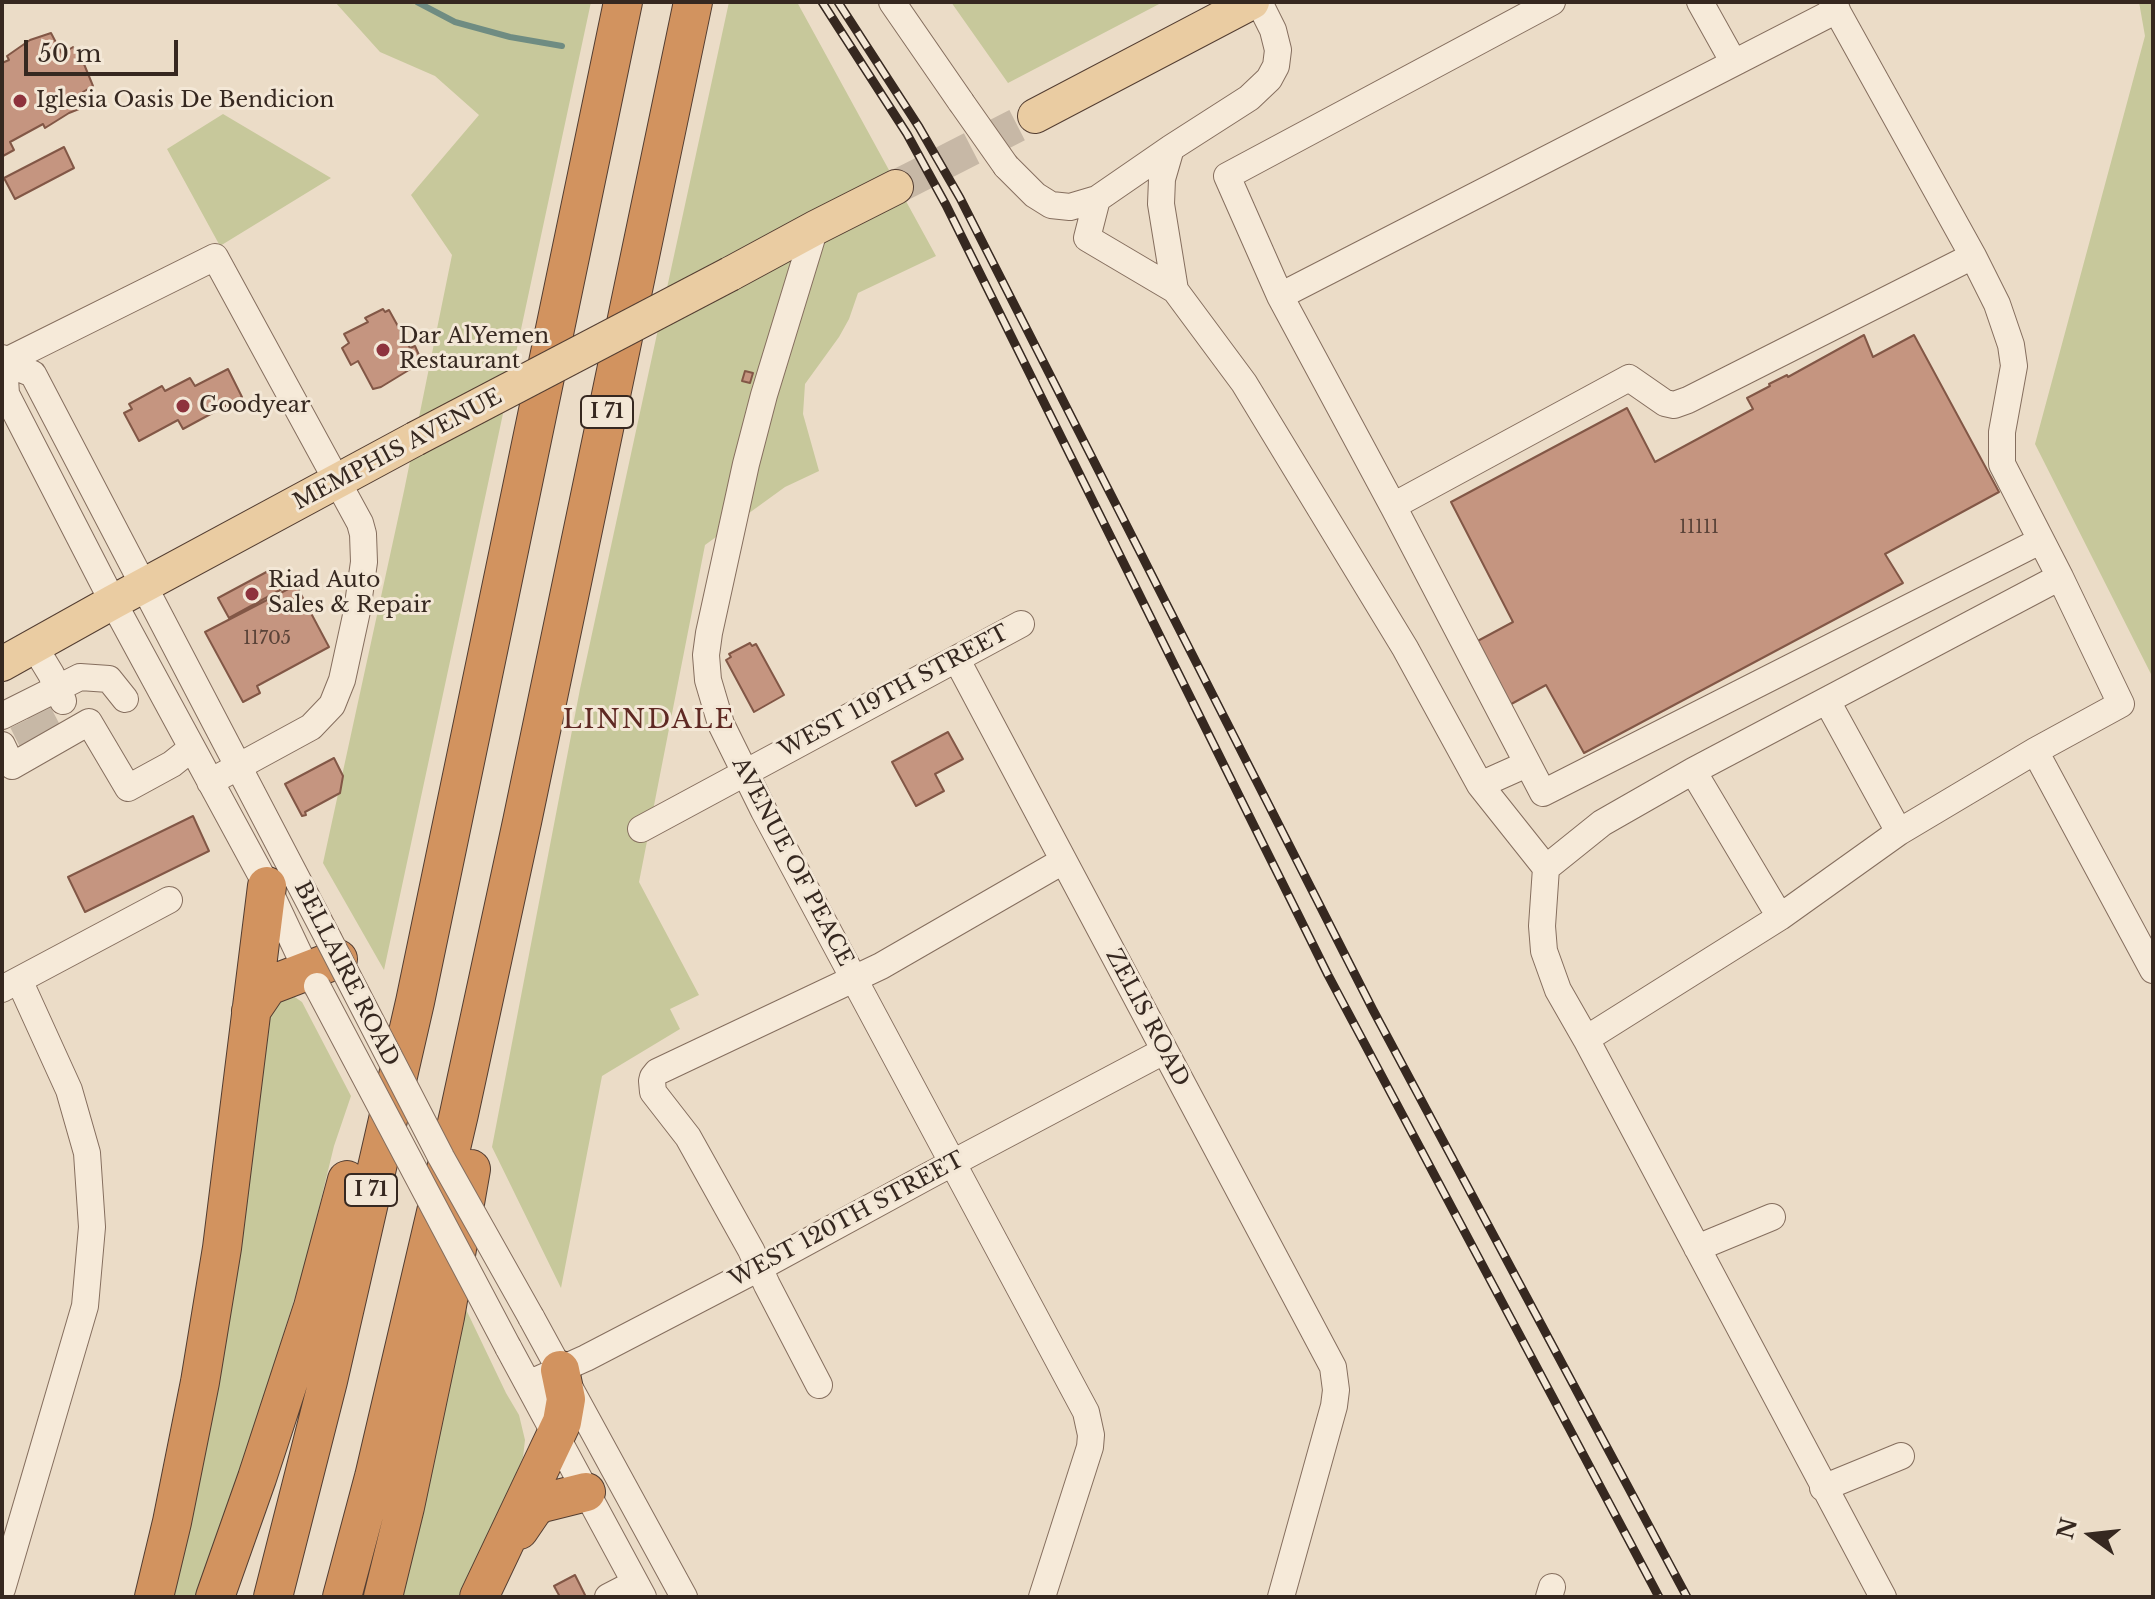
<!DOCTYPE html>
<style>
body{margin:0}
#map{position:relative;width:2155px;height:1599px;overflow:hidden;background:#ebdcc7;font-family:"Libre Baskerville",serif}
canvas{display:block}
.frame{position:absolute;inset:0;border:4px solid #362820;pointer-events:none}
.north{position:absolute;left:2051px;top:1495px;width:80px;height:80px;-webkit-text-stroke:6px #f3e7d6;paint-order:stroke;rotate:285deg;font-size:22px;font-weight:700;line-height:32px;text-align:center;color:#362820}
.north::after{content:'';display:block;margin:auto;width:28px;height:36px;background:#362820;clip-path:polygon(50% 0,100% 100%,50% 72%,0 100%)}
.scale{position:absolute;left:24px;top:40px;width:154px;height:36px;box-sizing:border-box;border:4px solid #362820;border-top:0;padding-left:10px;font-size:24px;line-height:28px;white-space:nowrap;color:#362820;-webkit-text-stroke:6px #f3e7d6;paint-order:stroke}
</style>
<div id="map">
<canvas width="2155" height="1599"></canvas>
<div class="frame"></div>
<div class="north">N</div>
<div class="scale">50 m</div>
</div>
<script>
const c = document.querySelector('canvas').getContext('2d');
c.lineJoin = 'round';
function fillPath(path, color) { c.fillStyle = color; c.fill(path, 'evenodd'); }
const toPath = rows => new Path2D(rows.map(r => 'M' + r).join(''));
function stroke(path, color, width, dash) { c.strokeStyle = color; c.lineWidth = width; c.lineCap = dash ? 'butt' : 'round'; c.setLineDash(dash || []); c.stroke(path); }
function label(font, color, halo, rows, align = 'center') {
  c.font = font + ' "Libre Baskerville",serif'; c.lineWidth = 6; c.setLineDash([]); c.textBaseline = 'middle'; c.strokeStyle = halo; c.fillStyle = color; for (const [text, x, y, turn = 0] of rows) {
    c.save(); c.translate(x, y); c.rotate((+turn || 0) * Math.PI / 180); c.textAlign = isNaN(turn) ? turn : align; if (halo) c.strokeText(text, 0, 0); c.fillText(text, 0, 0); c.restore();
  }
}
const green = toPath([
 [335,2,591,2,384,970,323,863,404,491,452,255,411,195,479,115,435,76,380,52],
 [729,2,797,2,936,256,858,293,849,319,839,337,805,384,803,414,819,471,785,487,705,545,639,882,699,995,670,1009,680,1029,602,1076,561,1288,492,1147,580,689],
 [951,2,1163,2,1008,83],
 [2139,2,2153,2,2153,678,2035,444,2145,36],
 [223,114,331,178,220,246,167,149],
 [289,993,302,1002,351,1096,334,1146,305,1265,201,1597,165,1597,269,1000],
 [461,1299,506,1393,519,1415,525,1440,523,1457,503,1505,458,1597,398,1597]
]);
const stream = toPath([
 [417,2,455,22,510,37,562,46]
]);
const building = toPath([
 [51,33,62,54,73,47,84,64,93,86,83,92,89,105,69,113,45,128,43,124,10,142,14,150,3,156,2,63,9,60,7,56,30,40,51,33],
 [64,147,74,168,15,199,4,178,64,147],
 [383,309,385,312,389,310,410,348,415,346,422,362,381,387,373,389,358,361,351,365,342,348,349,343,344,334,368,322,365,318,383,309],
 [1864,335,1873,357,1914,335,1999,492,1885,554,1903,583,1584,753,1546,685,1504,708,1472,644,1513,622,1451,502,1627,408,1655,462,1753,409,1747,398,1770,386,1769,384,1787,375,1788,377,1864,335],
 [228,369,242,397,183,429,178,420,139,441,124,413,132,409,129,404,162,386,165,391,190,378,195,386,228,369],
 [745,371,753,373,750,383,742,381,745,371],
 [272,569,282,589,229,618,218,598,272,569],
 [296,585,329,647,257,686,260,693,243,702,205,632,296,585],
 [750,643,752,646,756,644,784,695,754,712,726,660,731,657,729,654,750,643],
 [948,732,963,759,935,774,944,791,916,806,892,762,948,732],
 [334,758,343,776,340,793,305,812,306,815,302,816,285,784,334,758],
 [193,816,209,851,85,912,68,877,193,816],
 [575,1575,586,1597,560,1597,554,1586,575,1575]
]);
const minorTunnel = toPath([
 [38,711,49,732],
 [22,722,32,742]
]);
const majorTunnel = toPath([
 [896,187,1035,116]
]);
const minor = toPath([
 [892,2,961,102],
 [1700,2,1734,63],
 [1171,148,1162,179,1161,204,1175,290],
 [1006,166,1035,195,1051,205,1070,207,1097,199,1171,148,1249,98,1269,79,1276,66,1278,50,1273,30,1259,2],
 [1097,199,1087,238,1175,290,1244,383,1405,648,1480,785,1527,764],
 [815,228,764,395,746,464,709,633,706,655,708,680,721,724,764,811,1086,1412,1091,1435,1090,1447,1042,1597],
 [1973,256,1688,400,1674,405,1665,403,1629,378,1393,506,1543,793,2040,541],
 [1280,296,1837,10],
 [2,358,4,362,6,394,113,602,267,886,307,971,316,985],
 [4,362,33,374,328,938],
 [2,363,215,257,360,523,363,534,364,562,357,611,342,680,332,705,311,727,210,782],
 [1393,506,1280,296,1227,176,1552,2],
 [34,646,51,674,63,701],
 [957,660,1333,1367,1336,1390,1334,1406,1281,1597],
 [1827,701,1899,832,2035,751,2121,704,2060,577],
 [2,716,80,677,109,679,125,699],
 [2,745,12,766,89,722,128,788,172,764,192,748],
 [2035,751,2153,970],
 [1693,771,1780,917,1899,832],
 [1480,785,1546,868,1602,823,1693,771,2060,577,2002,464,2002,432,2014,366,2011,345,1997,304,1973,256,1832,2],
 [641,829,1021,624],
 [1546,868,1542,926,1544,951,1558,990,1586,1039,1780,917],
 [2,989,169,900],
 [1586,1039,1883,1597],
 [1697,1248,1772,1217],
 [531,1317,684,1597],
 [508,1347,643,1597],
 [528,1384,586,1358,759,1268,928,1176,1164,1051],
 [819,1385,767,1285,751,1250,688,1137,653,1092,652,1081,653,1077,657,1072,881,966,1063,861],
 [1823,1488,1901,1456],
 [2,1589,85,1306,92,1227,87,1153,69,1090,19,980],
 [608,1597,635,1583],
 [1549,1597,1552,1587]
]);
const major = toPath([
 [1035,116,1252,2],
 [730,274,815,228,896,187],
 [2,664,113,602,415,439]
]);
const highway = toPath([
 [251,1011,268,986,338,959],
 [519,1530,534,1508,542,1503,586,1492],
 [154,1597,172,1522,200,1382,222,1248,267,886],
 [215,1597,257,1478,313,1307,347,1180],
 [273,1597,328,1381,415,1002,623,2],
 [342,1597,374,1477,459,1114,522,822,693,2],
 [383,1597,405,1507,445,1317,471,1169],
 [479,1597,562,1422,566,1399,560,1370]
]);
const rail = toPath([
 [822,2,907,134,946,205,1328,975,1659,1597],
 [838,2,919,127,960,198,1373,1010,1687,1597]
]);
const minorBridge = toPath([
 [961,102,1006,166],
 [328,938,441,1157,531,1317],
 [317,986,508,1347]
]);
const majorBridge = toPath([
 [415,439,730,274]
]);
const markers = [
 [20,101,8,"#8e333d"],
 [383,350,8,"#8e333d"],
 [183,406,8,"#8e333d"],
 [252,594,8,"#8e333d"]
];
const numberNames = [
 ["11111",1699,528],
 ["11705",267,639]
];
const shields = [
 [607,412,52],
 [371,1190,52]
];
const shieldNames = [
 ["I 71",607,412],
 ["I 71",371,1190]
];
const poiNames = [
 ["Iglesia Oasis De Bendicion",36,101],
 ["Dar AlYemen",399,337],
 ["Restaurant",399,362],
 ["Goodyear",199,406],
 ["Riad Auto",268,581],
 ["Sales & Repair",268,606]
];
const streetNames = [
 ["MEMPHIS AVENUE",398,450,-28],
 ["WEST 119TH STREET",894,692,-28],
 ["AVENUE OF PEACE",792,862,62],
 ["BELLAIRE ROAD",346,974,63],
 ["ZELIS ROAD",1147,1018,62],
 ["WEST 120TH STREET",847,1220,-28]
];
const quarterNames = [
 ["LINNDALE",649,721]
];
fillPath(green, '#c7c89b');
stroke(stream, '#6f8c82', 6);
fillPath(building, '#c59580');
stroke(building, '#825746', 2);
stroke(minorTunnel, '#c7b8a6', 26, [26, 13]);
stroke(majorTunnel, '#c7b8a6', 34, [34, 17]);
stroke(minor, '#856e5e', 28);
stroke(major, '#533d31', 36);
stroke(highway, '#533d31', 40);
stroke(minor, '#f6ead9', 26);
stroke(major, '#eacca2', 34);
stroke(highway, '#d2935f', 38);
stroke(rail, '#362820', 9);
stroke(rail, '#f3e7d6', 6, [18]);
stroke(minorBridge, '#856e5e', 28, []);
stroke(majorBridge, '#533d31', 36, []);
stroke(minorBridge, '#f6ead9', 26);
stroke(majorBridge, '#eacca2', 34);
for (const [x, y, r, color] of markers) { const dot = new Path2D(); dot.arc(x, y, r, 0, 2 * Math.PI); c.fillStyle = color; c.fill(dot); stroke(dot, '#f3e7d6', 3); }
label('18px', '#5a4338', null, numberNames);
for (const [x, y, w] of shields) { const box = new Path2D(); box.roundRect(x - w / 2, y - 16, w, 32, 6); c.fillStyle = '#f3e7d6'; c.fill(box); stroke(box, '#362820', 2); }
label('bold 20px', '#362820', null, shieldNames);
label('22px', '#362820', '#f3e7d6', poiNames, 'left');
label('22px', '#362820', '#f3e7d6', streetNames);
c.letterSpacing = '2px';
label('26px', '#5f2923', '#f3e7d6', quarterNames);
c.letterSpacing = '0px';
</script>
